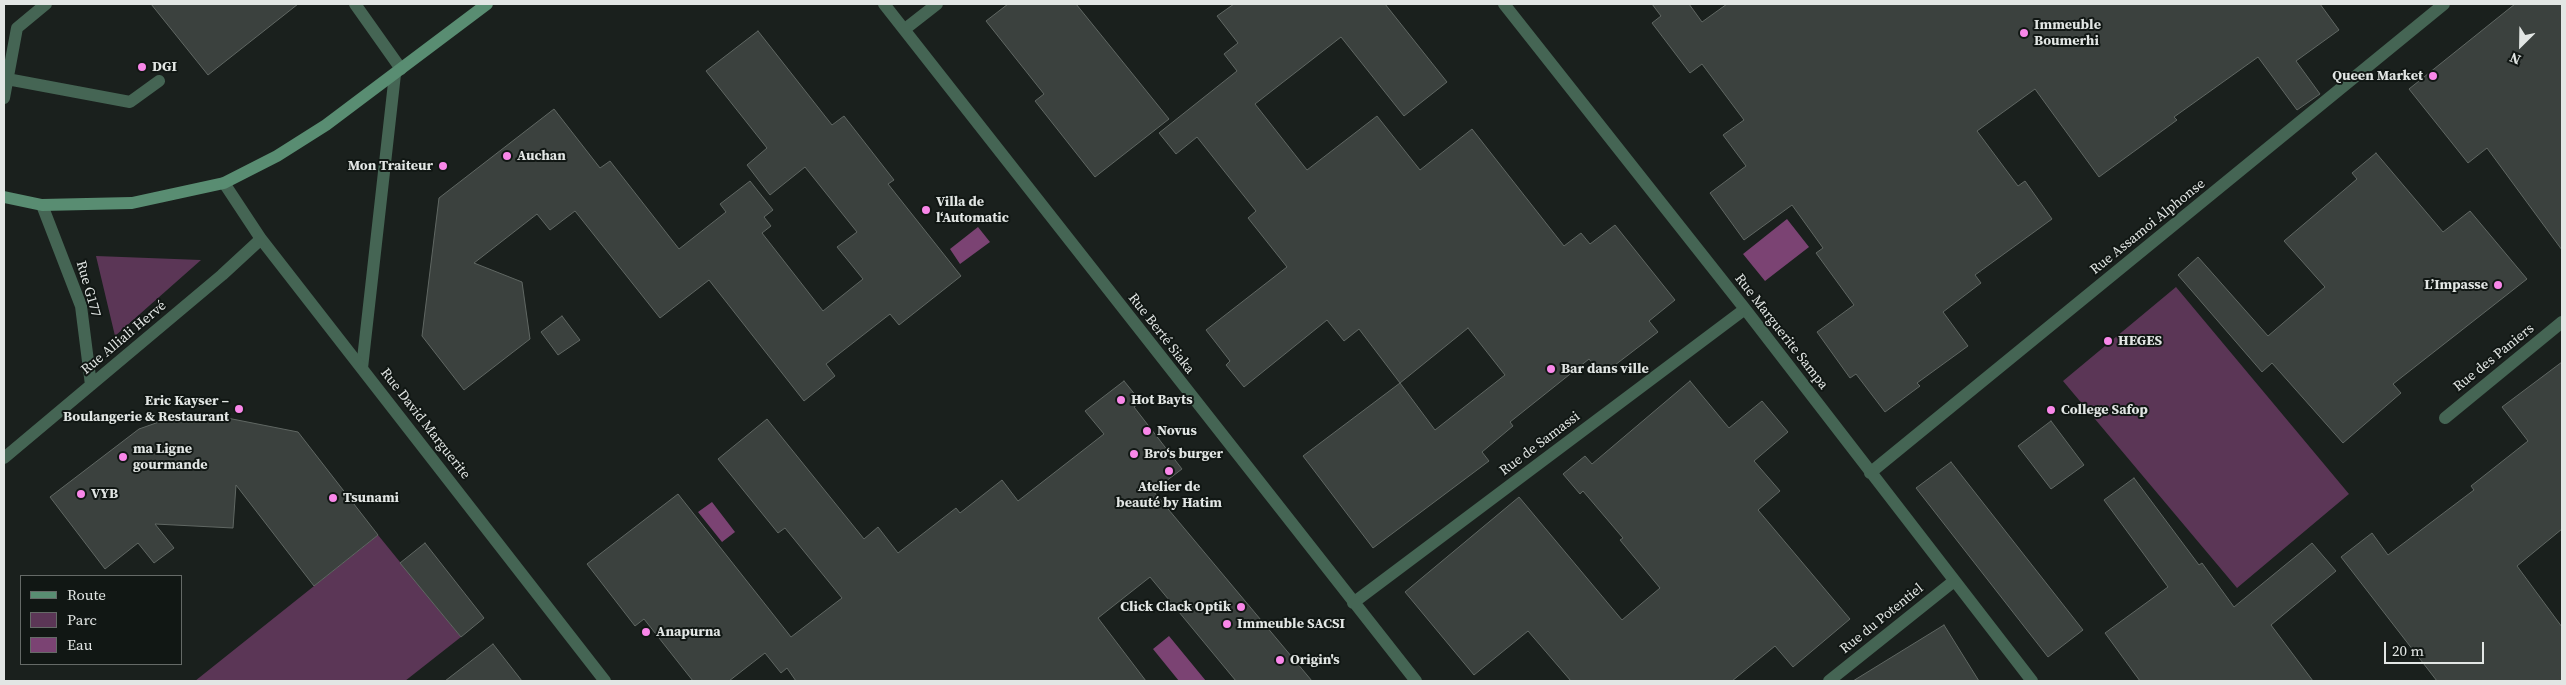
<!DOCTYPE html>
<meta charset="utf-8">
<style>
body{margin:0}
#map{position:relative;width:2566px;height:685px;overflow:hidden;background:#1a201d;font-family:"Source Serif 4",serif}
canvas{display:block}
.frame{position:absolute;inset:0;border:5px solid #e2e6e4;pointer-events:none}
.legend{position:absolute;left:20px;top:575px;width:162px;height:90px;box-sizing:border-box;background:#111714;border:1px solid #656a67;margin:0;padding:6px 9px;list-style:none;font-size:15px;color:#e2e6e4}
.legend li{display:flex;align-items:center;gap:10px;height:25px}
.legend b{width:25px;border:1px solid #656a67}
.north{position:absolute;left:2496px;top:20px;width:50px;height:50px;-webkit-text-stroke:4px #111714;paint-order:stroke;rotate:203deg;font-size:14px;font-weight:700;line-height:20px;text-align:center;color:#e2e6e4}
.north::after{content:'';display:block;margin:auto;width:18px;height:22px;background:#e2e6e4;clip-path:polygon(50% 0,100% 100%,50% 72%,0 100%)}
.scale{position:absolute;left:2384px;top:642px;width:100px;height:22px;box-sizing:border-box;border:2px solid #e2e6e4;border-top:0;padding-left:6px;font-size:15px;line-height:18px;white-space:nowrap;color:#e2e6e4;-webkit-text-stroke:4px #111714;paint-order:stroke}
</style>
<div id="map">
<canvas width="2566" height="685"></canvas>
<div class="frame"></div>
<ul class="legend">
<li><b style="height:6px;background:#598d72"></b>Route</li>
<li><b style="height:14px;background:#5b3656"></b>Parc</li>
<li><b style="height:14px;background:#7b4373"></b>Eau</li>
</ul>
<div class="north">N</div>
<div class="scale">20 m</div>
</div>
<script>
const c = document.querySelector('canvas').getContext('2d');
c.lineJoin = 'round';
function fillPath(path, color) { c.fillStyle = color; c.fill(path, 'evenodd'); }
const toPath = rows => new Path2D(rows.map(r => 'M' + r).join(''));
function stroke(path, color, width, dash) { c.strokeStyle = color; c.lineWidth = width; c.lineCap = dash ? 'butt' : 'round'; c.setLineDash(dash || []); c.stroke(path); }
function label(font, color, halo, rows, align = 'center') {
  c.font = font + ' "Source Serif 4",serif'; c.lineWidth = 4; c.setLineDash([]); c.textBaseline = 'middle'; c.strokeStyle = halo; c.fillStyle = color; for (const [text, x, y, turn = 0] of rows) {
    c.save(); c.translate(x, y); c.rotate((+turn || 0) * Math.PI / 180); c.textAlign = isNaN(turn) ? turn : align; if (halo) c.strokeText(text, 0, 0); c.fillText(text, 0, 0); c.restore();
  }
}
const green = toPath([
 [96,256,201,260,115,336],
 [2176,287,2349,494,2237,588,2063,381],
 [378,535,461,637,405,681,195,681]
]);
const water = toPath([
 [1787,219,1809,247,1765,281,1743,254],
 [978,227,990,242,960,264,950,249],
 [712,502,735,532,722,542,698,512],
 [1169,636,1206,681,1179,681,1153,649]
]);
const building = toPath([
 [151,4,298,4,208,75,151,4],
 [1008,4,1076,4,1169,119,1095,177,1035,101,1044,94,986,21,1008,4],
 [1234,4,1385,4,1447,82,1404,116,1341,37,1255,104,1307,170,1377,116,1420,170,1472,129,1564,246,1581,233,1590,244,1615,225,1675,300,1649,321,1658,332,1602,375,1589,359,1510,422,1513,426,1482,452,1489,461,1373,548,1303,456,1400,383,1359,329,1344,341,1327,320,1244,387,1226,365,1230,361,1206,330,1287,267,1248,218,1256,211,1197,137,1176,154,1159,133,1237,71,1224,54,1238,43,1217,16,1234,4],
 [1468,328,1505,375,1435,430,1400,383,1468,328],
 [1652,4,1689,4,1702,22,1727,4,2320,4,2339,30,2296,61,2320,94,2297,110,2258,57,2174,117,2177,120,2099,177,2035,89,1977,131,2018,186,2025,181,2052,219,1975,275,1981,283,1943,312,1968,346,1917,383,1920,386,1885,412,1856,374,1850,378,1817,332,1854,305,1816,253,1823,248,1792,205,1744,240,1710,193,1746,166,1723,135,1744,120,1702,64,1690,73,1652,23,1661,16,1652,4],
 [2515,4,2562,4,2562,250,2487,148,2468,163,2409,89,2515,4],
 [758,31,832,125,844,116,894,180,888,184,961,276,899,325,890,314,826,364,835,376,804,401,709,280,660,318,575,211,550,230,537,214,474,263,522,282,530,339,464,390,422,336,439,198,554,109,600,168,610,161,679,249,726,212,720,204,750,181,773,210,764,217,771,226,762,233,823,311,863,279,837,247,857,232,805,167,770,195,747,165,767,148,706,71,758,31],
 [2376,153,2443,232,2470,211,2527,279,2393,384,2401,393,2343,443,2272,363,2262,372,2178,275,2198,257,2268,336,2325,287,2284,241,2357,179,2352,173,2376,153],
 [562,316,580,340,558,355,541,332,562,316],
 [2562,362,2562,529,2517,566,2562,627,2562,681,2437,681,2341,557,2372,533,2388,555,2474,490,2471,486,2528,441,2502,407,2562,362],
 [1124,381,1141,402,1134,407,1182,469,1153,491,1312,681,1236,681,1150,577,1098,618,1146,681,796,681,787,668,781,673,765,653,729,681,693,681,644,619,635,626,587,564,678,494,791,637,842,598,785,528,778,533,718,459,767,419,864,539,878,527,898,553,956,508,960,513,1002,480,1018,501,1104,434,1085,411,1124,381],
 [1690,381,1729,428,1762,401,1788,432,1754,461,1780,491,1758,510,1850,619,1793,667,1775,646,1732,681,1571,681,1528,631,1474,675,1405,592,1519,497,1622,620,1660,588,1620,540,1623,538,1583,491,1580,494,1563,474,1585,456,1592,464,1690,381],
 [212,415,298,432,378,535,314,586,236,485,233,528,155,524,174,548,154,563,138,543,105,569,50,497,139,429,176,416,212,415],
 [2051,421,2084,465,2051,489,2018,446,2051,421],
 [1951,462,2083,630,2048,657,1916,488,1951,462],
 [2134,478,2199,565,2202,563,2234,607,2312,543,2336,571,2271,625,2313,681,2140,681,2105,633,2168,587,2104,500,2134,478],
 [425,543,484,618,461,637,400,563,425,543],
 [1944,625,1979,681,1853,681,1944,625],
 [493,644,522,681,445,681,493,644]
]);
const lane = toPath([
 [7,79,130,102,159,81],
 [4,98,17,28,46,4],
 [362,368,395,74]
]);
const street = toPath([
 [355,4,401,69],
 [884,4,1416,681],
 [1504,4,1745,309,2032,681],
 [905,29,937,4],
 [224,183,261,239,605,681],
 [42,205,81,306,91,385],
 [2445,418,2562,322],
 [4,458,222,275,261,239],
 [1870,473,2444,4],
 [1353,603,1745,309],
 [1829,681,1954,581]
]);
const secondary = toPath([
 [4,197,42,205,132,203,224,183,277,156,326,125,487,4]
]);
const markers = [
 [2024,33,5,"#f987e9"],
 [142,67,5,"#f987e9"],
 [2433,76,5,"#f987e9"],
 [507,156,5,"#f987e9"],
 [443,166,5,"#f987e9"],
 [926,210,5,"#f987e9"],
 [2498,285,5,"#f987e9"],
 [2108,341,5,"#f987e9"],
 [1551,369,5,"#f987e9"],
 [1121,400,5,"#f987e9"],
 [239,409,5,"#f987e9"],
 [2051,410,5,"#f987e9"],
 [1147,431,5,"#f987e9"],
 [1134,454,5,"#f987e9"],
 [123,457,5,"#f987e9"],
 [1169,471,5,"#f987e9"],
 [81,494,5,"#f987e9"],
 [333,498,5,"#f987e9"],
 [1241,607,5,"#f987e9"],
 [1227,624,5,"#f987e9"],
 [646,632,5,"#f987e9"],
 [1280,660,5,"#f987e9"]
];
const poiNames = [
 ["Immeuble",2034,25],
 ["Boumerhi",2034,41],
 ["DGI",152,67],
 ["Queen Market",2423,76,"right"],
 ["Auchan",517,156],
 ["Mon Traiteur",433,166,"right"],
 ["Villa de",936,202],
 ["l‘Automatic",936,218],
 ["L’Impasse",2488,285,"right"],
 ["HEGES",2118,341],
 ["Bar dans ville",1561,369],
 ["Hot Bayts",1131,400],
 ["Eric Kayser –",229,401,"right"],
 ["Boulangerie & Restaurant",229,417,"right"],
 ["College Safop",2061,410],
 ["Novus",1157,431],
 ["ma Ligne",133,449],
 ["gourmande",133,465],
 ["Bro‘s burger",1144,454],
 ["Atelier de",1169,487,"center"],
 ["beauté by Hatim",1169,503,"center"],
 ["VYB",91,494],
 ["Tsunami",343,498],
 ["Click Clack Optik",1231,607,"right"],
 ["Immeuble SACSI",1237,624],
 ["Anapurna",656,632],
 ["Origin's",1290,660]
];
const streetNames = [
 ["Rue Assamoi Alphonse",2148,227,-39],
 ["Rue G177",88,289,74],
 ["Rue Marguerite Sampa",1781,332,52],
 ["Rue Berté Siaka",1161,334,52],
 ["Rue Alliali Hervé",124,338,-40],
 ["Rue des Paniers",2494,358,-39],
 ["Rue David Marguerite",425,424,52],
 ["Rue de Samassi",1540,444,-37],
 ["Rue du Potentiel",1882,619,-39]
];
fillPath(green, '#5b3656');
fillPath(water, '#7b4373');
fillPath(building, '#3b413e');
stroke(building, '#606763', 1);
stroke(lane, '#456554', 12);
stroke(street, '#456554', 12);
stroke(secondary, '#598d72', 12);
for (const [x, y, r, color] of markers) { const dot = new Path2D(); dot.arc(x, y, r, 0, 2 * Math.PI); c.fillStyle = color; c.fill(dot); stroke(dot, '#111714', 2); }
label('bold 14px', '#e2e6e4', '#111714', poiNames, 'left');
label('14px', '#e2e6e4', '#111714', streetNames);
</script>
